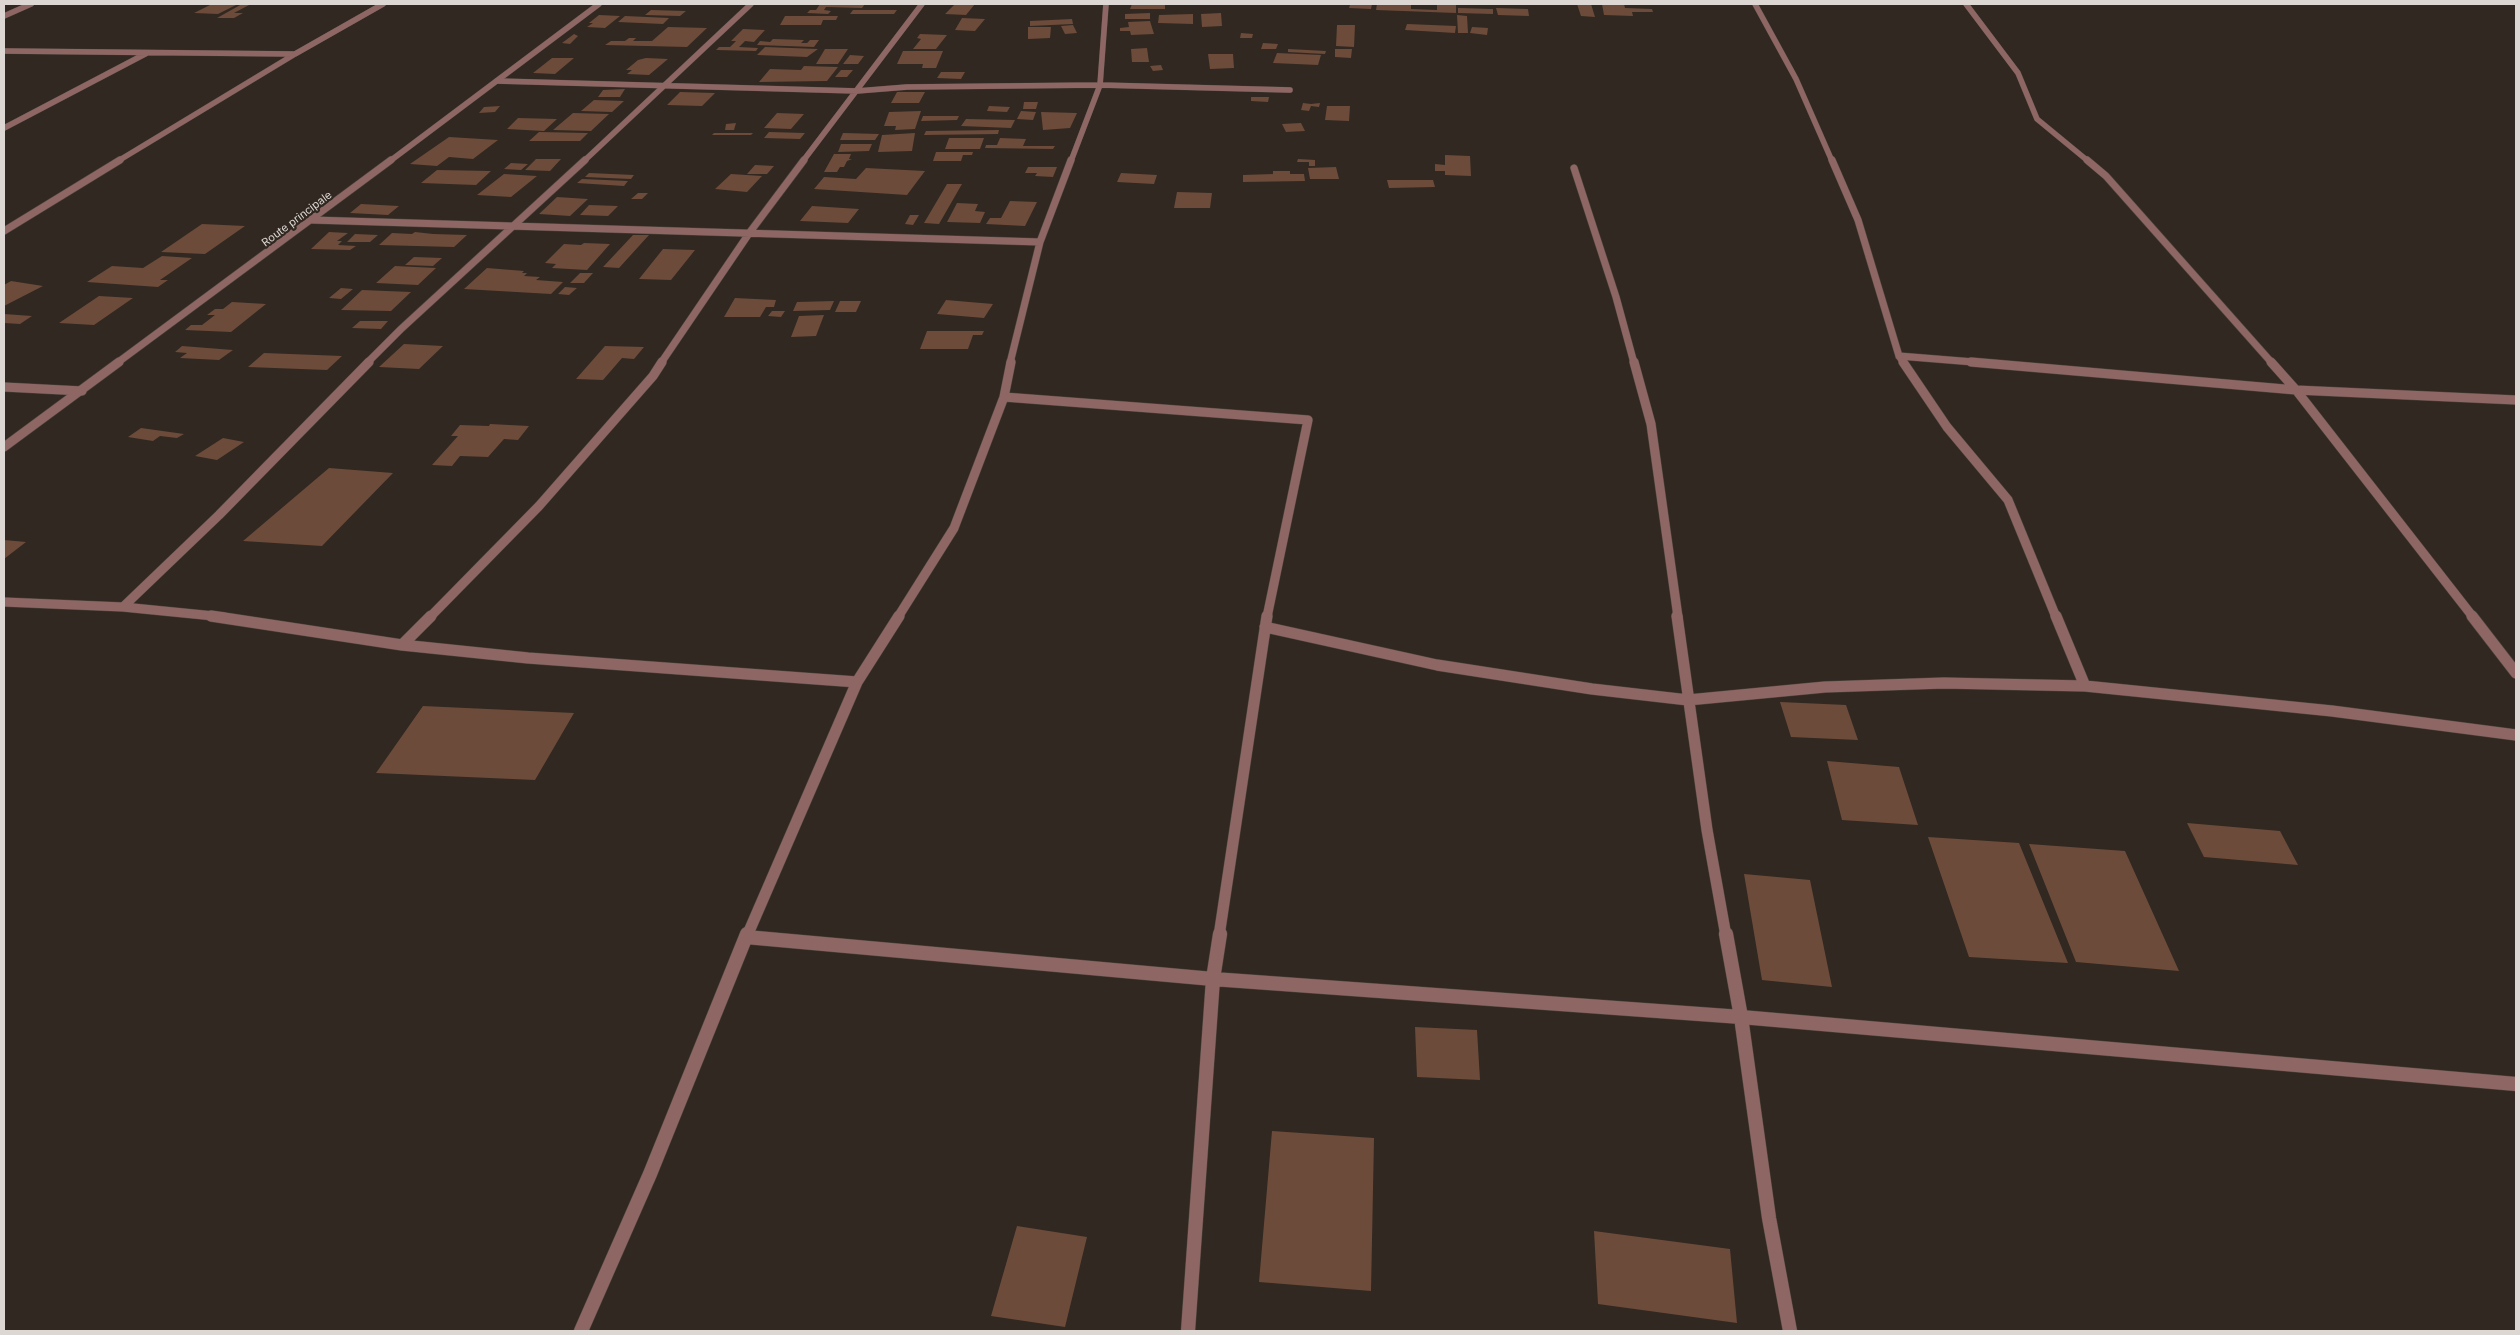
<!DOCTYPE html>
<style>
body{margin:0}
#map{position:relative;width:2520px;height:1335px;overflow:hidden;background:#312821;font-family:Inter,sans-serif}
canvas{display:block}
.frame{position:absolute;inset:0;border:5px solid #ddd7d3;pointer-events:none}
</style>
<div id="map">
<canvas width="2520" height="1335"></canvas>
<div class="frame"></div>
</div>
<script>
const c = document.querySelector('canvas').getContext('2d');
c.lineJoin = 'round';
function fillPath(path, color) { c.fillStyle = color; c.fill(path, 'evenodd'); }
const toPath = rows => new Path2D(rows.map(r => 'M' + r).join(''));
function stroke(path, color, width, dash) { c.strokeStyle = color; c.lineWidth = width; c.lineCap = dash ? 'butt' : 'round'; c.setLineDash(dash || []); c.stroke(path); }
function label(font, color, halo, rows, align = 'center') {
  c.font = font + ' Inter,sans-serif'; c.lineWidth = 4.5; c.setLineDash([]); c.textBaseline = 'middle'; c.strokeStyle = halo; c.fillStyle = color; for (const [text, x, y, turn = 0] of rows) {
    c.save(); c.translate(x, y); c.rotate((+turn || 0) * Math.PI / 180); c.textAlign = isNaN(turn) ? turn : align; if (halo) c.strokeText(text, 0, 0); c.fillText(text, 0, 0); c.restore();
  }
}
const building = toPath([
 [212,4,238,4,218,14,194,13],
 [242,4,251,4,234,13,243,13,234,18,217,18],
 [820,4,865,4,862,8,826,7,824,10,831,11,828,14,807,13,810,10,816,10],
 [955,4,975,4,966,15,945,14],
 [1132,4,1144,5,1165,5,1165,9,1130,9],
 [1372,4,1371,9,1349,8,1350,5],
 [1377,4,1411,4,1411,9,1437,10,1437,4,1456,4,1456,13,1376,10],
 [1577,4,1591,4,1595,17,1581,16],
 [1602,4,1624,4,1625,8,1652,9,1653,12,1632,12,1633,16,1604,15],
 [1458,8,1493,9,1493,14,1458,13],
 [1496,8,1528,9,1529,16,1498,15],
 [651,10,686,11,680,16,645,15],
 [853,10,897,10,894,14,850,14],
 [1150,13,1150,19,1125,19,1125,14],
 [1221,13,1222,26,1202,27,1201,14],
 [1193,14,1193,24,1158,23,1159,15],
 [599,15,620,16,605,28,587,27,593,23,589,23],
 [1457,15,1467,16,1468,33,1458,33],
 [625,16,669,18,663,24,618,22],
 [785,16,838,16,836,20,823,20,821,25,780,25],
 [962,18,985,19,975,31,955,30],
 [1072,19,1073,24,1030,26,1030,21],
 [1150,21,1154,34,1131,35,1130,31,1120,31,1120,28,1129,27,1128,22],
 [1407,24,1456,26,1455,33,1405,30],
 [1073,25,1077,33,1065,34,1061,26],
 [1337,25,1355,25,1354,47,1336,46],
 [668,27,707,28,687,47,605,45,611,41,625,41,629,38,636,38,633,41,652,41],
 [1028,27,1051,27,1050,38,1028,39],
 [1472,27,1488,28,1487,35,1470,33],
 [743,29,765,30,754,42,745,41,739,47,758,48,756,51,716,50,719,47,730,47,736,41,731,41],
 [1241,33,1253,34,1252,38,1240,38],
 [574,34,578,36,570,44,562,43],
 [920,34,947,35,936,49,913,49,921,39,917,38],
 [773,39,804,40,801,43,807,43,810,40,819,40,814,47,757,45,760,41,770,42],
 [1263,43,1278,44,1276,49,1261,49],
 [765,47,818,49,807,57,757,55],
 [1147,48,1149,62,1132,62,1131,49],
 [825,49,848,49,838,64,816,64],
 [1288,49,1326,51,1325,54,1288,52],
 [1335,49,1352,49,1351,58,1335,57],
 [903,51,943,51,936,68,922,68,923,64,897,64],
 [1277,53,1321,55,1318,65,1273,63],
 [1208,54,1233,54,1234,68,1210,69],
 [850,55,864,56,858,64,843,64],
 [552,58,574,58,555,74,533,73],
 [646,58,668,59,649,75,627,74,632,70,626,70,638,60],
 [1161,65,1163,70,1153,71,1150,66],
 [804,66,838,67,827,81,759,82,770,69,801,70],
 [841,70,853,70,847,77,835,77],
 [941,72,965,72,961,79,937,78],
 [625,89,620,97,598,97,603,90],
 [680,92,715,93,702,106,667,105],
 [897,92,925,92,919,103,891,103],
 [1251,97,1269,97,1268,102,1251,101],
 [594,100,624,101,612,112,581,111],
 [1024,102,1038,102,1036,109,1023,109],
 [1303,103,1311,104,1320,103,1319,107,1311,106,1309,111,1301,110],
 [500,106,495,112,479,113,484,107],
 [989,106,1010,107,1007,112,987,111],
 [1327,106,1350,106,1349,121,1325,120],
 [921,111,915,129,895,130,896,126,884,126,889,112],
 [1021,111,1036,112,1033,120,1017,119],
 [1041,112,1077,113,1070,128,1043,130],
 [573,113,609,114,591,131,553,130],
 [777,113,804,114,791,129,764,128],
 [923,116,959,116,957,120,921,121],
 [518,118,557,119,544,131,507,129],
 [966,119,1015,120,1011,128,961,126],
 [736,123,734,130,725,130,726,124],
 [1301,123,1305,131,1286,132,1282,124],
 [999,130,998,134,924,135,926,131],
 [539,132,588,133,580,141,529,141],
 [769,132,805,133,800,139,764,138],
 [714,133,753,133,751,135,712,135],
 [843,133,879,134,875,140,840,140],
 [915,133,912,151,878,152,882,135],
 [449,137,498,140,473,159,449,157,437,166,410,164],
 [949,138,984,138,980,149,945,149],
 [1000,138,1026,139,1023,146,1055,146,1053,149,985,148,986,145,997,145],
 [841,144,872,144,869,151,838,152],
 [936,152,973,152,972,155,963,155,961,161,933,161],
 [834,154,851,154,849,159,852,159,847,161,844,167,840,167,837,172,824,172],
 [1445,155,1470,156,1471,176,1445,175,1445,171,1435,171,1435,164,1445,165],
 [536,159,561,159,550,171,525,170],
 [1298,159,1315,160,1315,166,1309,166,1309,162,1297,162],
 [511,163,528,164,521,170,504,169],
 [755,165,774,166,767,174,747,174],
 [1028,167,1057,167,1053,177,1035,176,1037,173,1025,173],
 [1336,167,1339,179,1310,179,1308,168],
 [866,168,925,171,907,195,814,189,824,177,856,179],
 [437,170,491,171,476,185,421,183],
 [1273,171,1290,171,1290,174,1304,174,1305,181,1243,182,1243,175,1273,174],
 [589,173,634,175,631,179,585,177],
 [1121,173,1157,175,1154,184,1117,182],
 [504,174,537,176,511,197,477,195],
 [731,174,762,176,747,192,715,189],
 [582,179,628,181,624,186,577,183],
 [1387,180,1433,180,1435,187,1389,188],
 [947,184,962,184,939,224,924,223],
 [1177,192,1212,193,1210,208,1174,208],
 [638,193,648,193,642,199,631,199],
 [557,197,588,199,570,216,539,214],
 [1010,201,1037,202,1025,226,986,224,990,218,1001,218],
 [957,203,978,204,975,211,985,212,980,223,947,222],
 [361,204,399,206,388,215,350,213],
 [589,205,618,206,608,216,580,215],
 [812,206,859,209,848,223,800,221],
 [910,215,919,215,913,225,905,224],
 [202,224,245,226,205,254,161,252],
 [329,232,348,233,337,241,342,241,338,245,356,246,350,250,311,249],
 [415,232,433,234,467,235,454,247,379,245,392,233,412,234],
 [355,234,378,235,370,242,347,242],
 [633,235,649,235,619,268,603,267],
 [584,243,610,244,587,270,552,268,556,264,545,263,564,244,581,245],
 [663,249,695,250,671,280,639,279],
 [162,256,192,258,160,280,168,280,158,287,87,282,112,266,143,268],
 [414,257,442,258,433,266,405,265],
 [395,266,436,268,418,285,376,283],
 [487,268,524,271,522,273,527,273,524,276,540,277,536,280,563,282,551,294,464,289],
 [580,273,593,273,584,283,570,283],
 [11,281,43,286,4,306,4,285],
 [565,287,577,288,569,295,558,294],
 [341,288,353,289,341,299,329,298],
 [362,290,411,292,391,311,341,310],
 [99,296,133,298,94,325,59,323],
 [735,298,776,300,774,307,766,307,760,317,724,317],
 [946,300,993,304,984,318,937,314],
 [834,301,830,310,793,311,797,302],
 [840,301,861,301,856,312,835,312],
 [232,302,266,304,231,332,185,330,191,325,202,325,215,315,207,315,215,309,223,309],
 [772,311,785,311,781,317,768,316],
 [4,314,32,316,20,324,4,323],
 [824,315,816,336,791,337,799,316],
 [360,321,388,321,381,329,352,328],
 [927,331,984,331,982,335,973,335,968,349,920,349],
 [404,344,443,346,419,369,379,367],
 [182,346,233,350,219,360,180,358,187,353,175,352],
 [605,346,644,347,634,359,622,358,603,380,576,379],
 [264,353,342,356,327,370,248,367],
 [490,424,529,426,518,440,504,439,488,457,460,456,452,466,432,465,458,436,451,436,460,425,489,426],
 [141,428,184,434,177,438,160,436,153,441,128,437],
 [223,438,244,442,217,460,195,456],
 [329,468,393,473,322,546,243,541],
 [4,540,26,542,4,559],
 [1780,702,1846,705,1858,740,1791,737],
 [423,706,574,713,535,780,376,773],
 [1827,761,1899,767,1918,825,1842,820],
 [2187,823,2280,831,2298,865,2204,857],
 [1928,837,2019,843,2068,963,1969,957],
 [2029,844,2125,851,2179,971,2076,962],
 [1744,874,1810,880,1832,987,1762,980],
 [1415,1027,1477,1030,1480,1080,1417,1077],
 [1272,1131,1374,1138,1371,1291,1259,1282],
 [1017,1226,1087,1237,1065,1327,991,1316],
 [1594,1231,1730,1249,1737,1323,1598,1304]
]);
const minorFar4 = toPath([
 [1755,4,1796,79,1832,161],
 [1966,4,2018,73,2037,119,2088,161],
 [4,16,31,4],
 [4,51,293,54],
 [497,81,857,91,907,87,1100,85,1290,90],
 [4,128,147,53],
 [118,161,295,54,383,4],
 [584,161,751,4],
 [803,161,922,4],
 [1071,161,1100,85,1106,4]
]);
const minorFar3 = toPath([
 [1832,160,1858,220,1899,356,1904,363],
 [2087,160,2106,176,2272,363],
 [1574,168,1616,297,1634,363],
 [312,220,1040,242],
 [4,231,120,160],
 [1899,356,1986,363],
 [367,363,401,329,585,160],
 [661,363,750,232,804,160],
 [1010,363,1040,242,1071,160]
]);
const minorFar2 = toPath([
 [1634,362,1651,424,1678,617],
 [1903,362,1947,427,2008,500,2056,617],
 [1971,362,2296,390,2516,400],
 [2271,362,2296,390,2473,617],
 [4,387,82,391],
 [1004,397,1308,420,1267,617],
 [4,602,123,607,224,617],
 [123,607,219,515,369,362],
 [430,617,539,506,653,376,662,362],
 [898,617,954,528,1004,397,1011,362]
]);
const minorFar1 = toPath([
 [211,616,402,645,528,658,857,682],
 [1677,616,1707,830,1726,936],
 [2056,616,2085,686],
 [2472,616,2516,673],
 [1265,627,1437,665,1592,689,1688,700,1825,687,1944,683,2085,686,2332,711,2516,735],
 [402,645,431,616],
 [747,936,857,682,899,616],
 [1219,936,1267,616]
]);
const minor = toPath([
 [1726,934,1741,1017,1769,1218,1790,1331],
 [746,937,1213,979,1741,1017,2516,1084],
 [581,1331,650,1174,747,934],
 [1188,1331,1213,979,1220,934]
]);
const tertiaryFar2 = toPath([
 [390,161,599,4]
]);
const tertiaryFar1 = toPath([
 [117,363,391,160]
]);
const tertiary = toPath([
 [4,447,119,362]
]);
const farStreetnames = [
 ["Route principale",297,219,-37]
];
fillPath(building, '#6c4b3a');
stroke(minorFar4, '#4d443d', 6);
stroke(minorFar3, '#4d443d', 8);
stroke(minorFar2, '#4d443d', 10);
stroke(minorFar1, '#4d443d', 12);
stroke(minor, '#4d443d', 15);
stroke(tertiaryFar2, '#4d443d', 6);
stroke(tertiaryFar1, '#4d443d', 8);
stroke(tertiary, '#4d443d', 10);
stroke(minorFar4, '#8e6764', 5.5);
stroke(minorFar3, '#8e6764', 7);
stroke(minorFar2, '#8e6764', 9);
stroke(minorFar1, '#8e6764', 11);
stroke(minor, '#8e6764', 14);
stroke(tertiaryFar2, '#8e6764', 5.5);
stroke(tertiaryFar1, '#8e6764', 7);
stroke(tertiary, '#8e6764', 9);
label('11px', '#ddd7d3', '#312821', farStreetnames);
</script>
